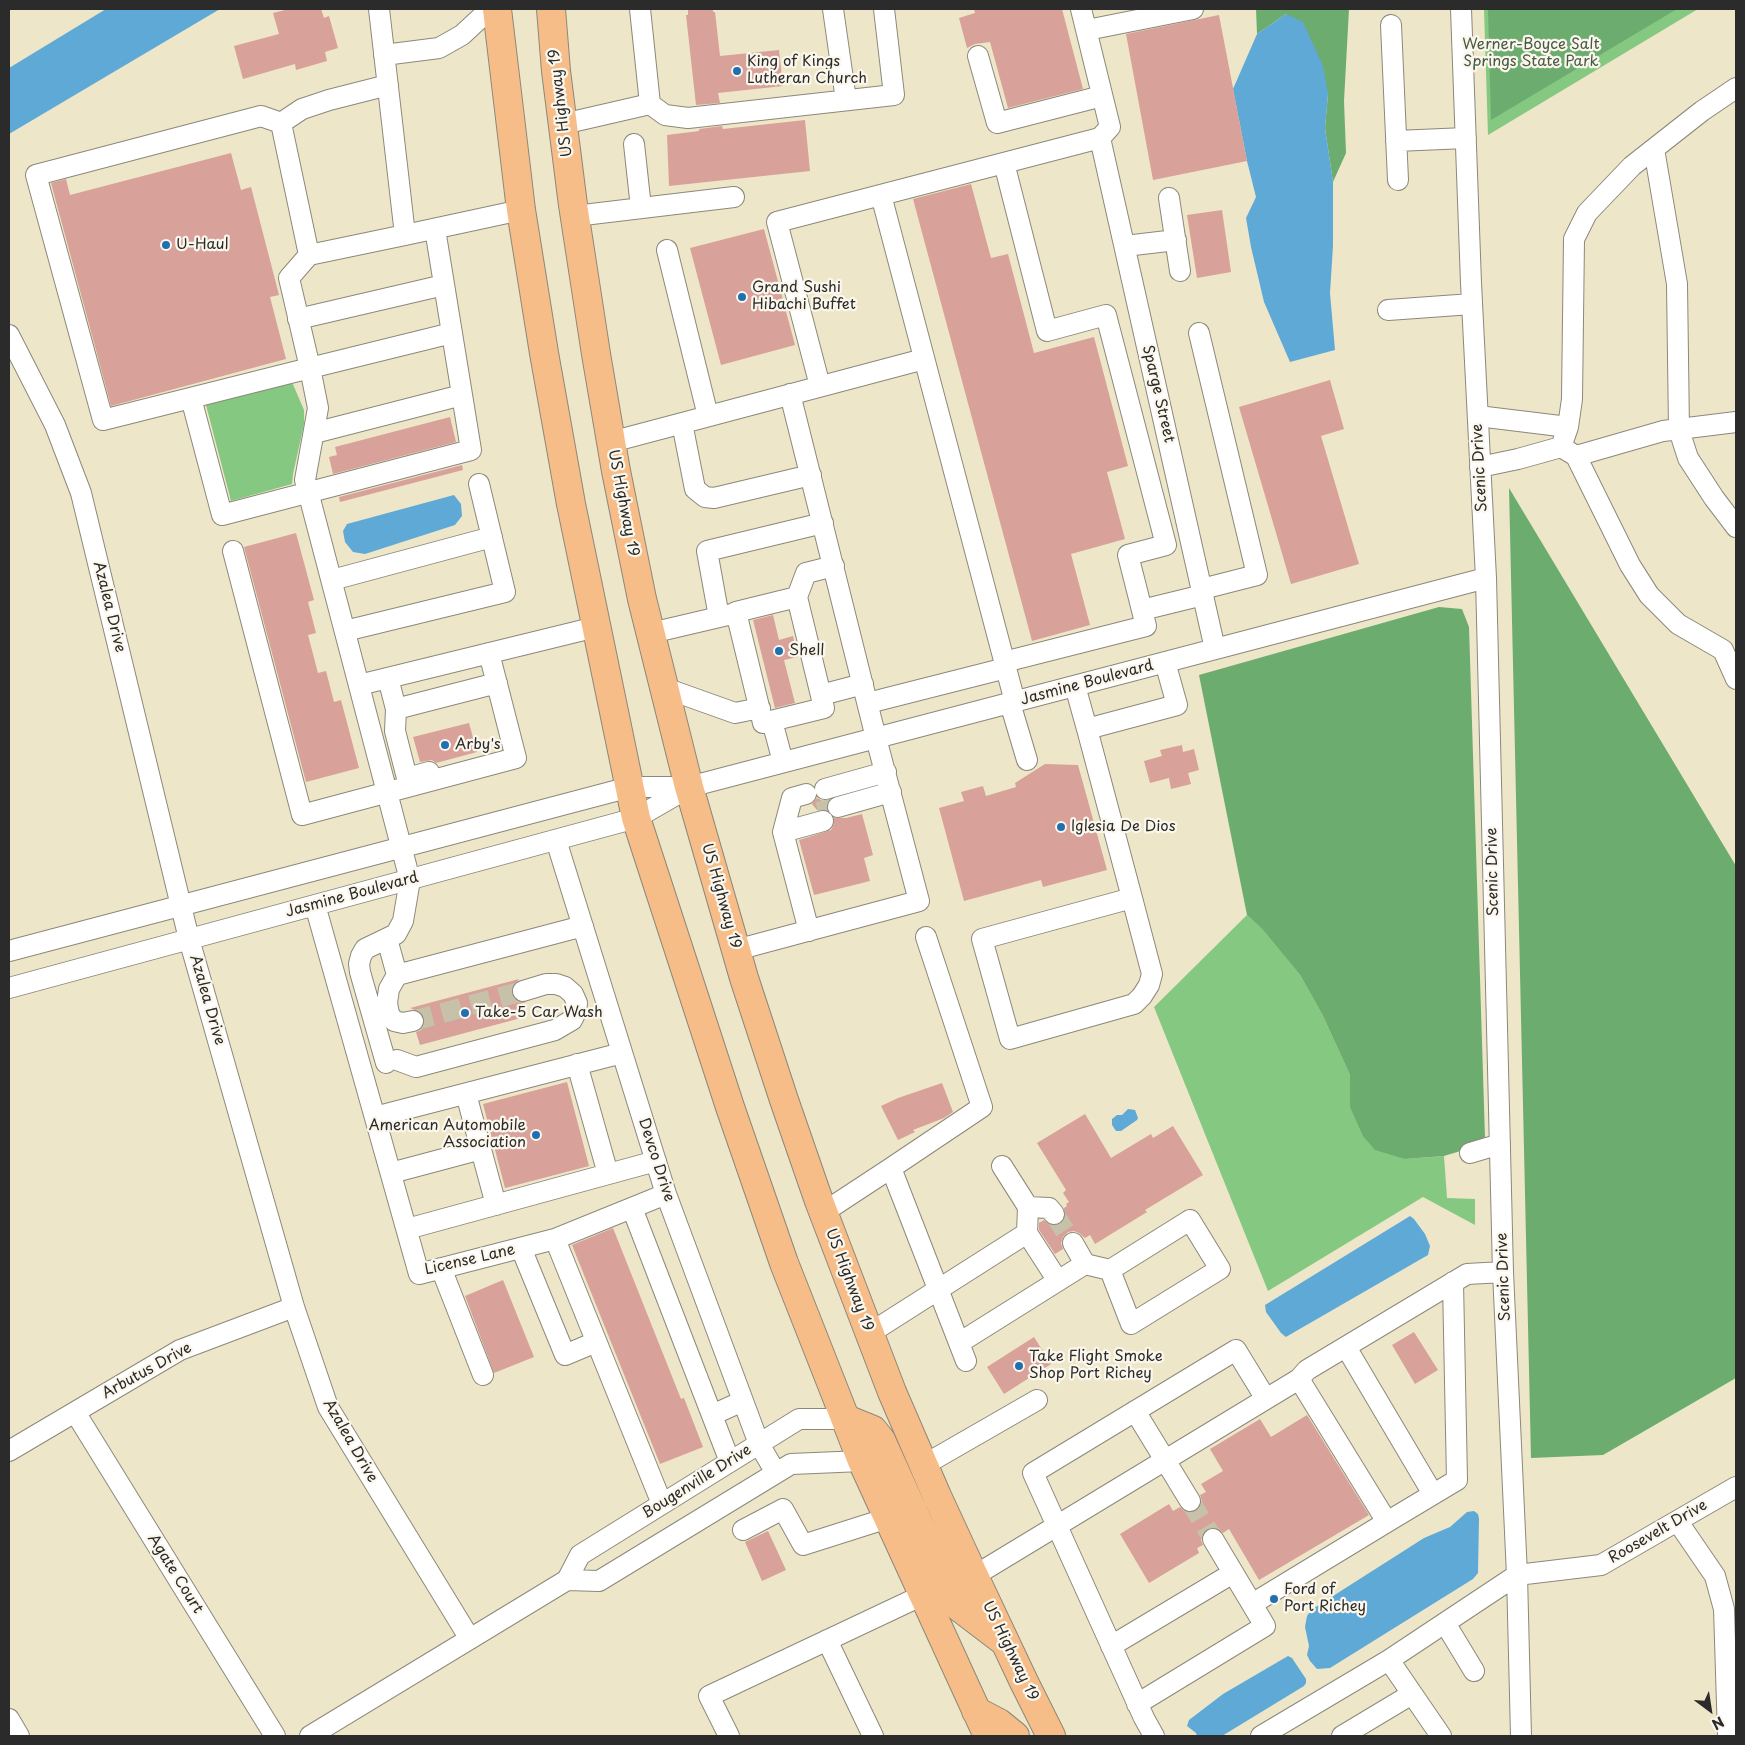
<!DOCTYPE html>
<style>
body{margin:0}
#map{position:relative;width:1745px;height:1745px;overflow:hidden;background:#eee6c8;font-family:"Playpen Sans",sans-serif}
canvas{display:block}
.frame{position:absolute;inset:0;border:10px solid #2b2b2b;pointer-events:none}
.north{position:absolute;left:1685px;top:1685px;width:50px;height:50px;-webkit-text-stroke:4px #fbf7ec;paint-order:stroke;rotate:149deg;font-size:14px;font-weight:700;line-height:20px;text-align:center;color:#2b2b2b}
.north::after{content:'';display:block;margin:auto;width:18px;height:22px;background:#2b2b2b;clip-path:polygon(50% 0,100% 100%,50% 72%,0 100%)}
</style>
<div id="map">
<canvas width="1745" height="1745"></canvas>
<div class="frame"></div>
<div class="north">N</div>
</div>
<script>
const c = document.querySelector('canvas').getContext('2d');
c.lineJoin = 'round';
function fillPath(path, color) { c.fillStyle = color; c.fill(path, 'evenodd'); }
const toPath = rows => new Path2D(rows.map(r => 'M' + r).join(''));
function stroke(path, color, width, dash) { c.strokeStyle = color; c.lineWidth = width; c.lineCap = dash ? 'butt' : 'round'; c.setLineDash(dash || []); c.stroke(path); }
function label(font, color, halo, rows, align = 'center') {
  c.font = font + ' "Playpen Sans",sans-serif'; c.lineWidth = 4.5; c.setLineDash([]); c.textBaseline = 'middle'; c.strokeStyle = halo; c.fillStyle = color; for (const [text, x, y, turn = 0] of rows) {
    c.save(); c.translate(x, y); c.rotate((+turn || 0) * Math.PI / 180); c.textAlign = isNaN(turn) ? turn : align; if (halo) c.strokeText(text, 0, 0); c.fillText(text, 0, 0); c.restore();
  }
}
const green = toPath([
 [1484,9,1698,9,1488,135],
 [292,382,304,410,304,424,293,474,292,484,231,501,206,405],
 [1247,915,1262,929,1300,975,1322,1014,1350,1075,1350,1107,1405,1159,1444,1156,1447,1198,1475,1199,1475,1225,1423,1197,1268,1291,1154,1007]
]);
const forest = toPath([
 [1256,9,1349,9,1344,101,1346,153,1333,182,1325,128,1328,94,1286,14,1257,34],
 [1488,9,1677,9,1491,120],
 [1509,488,1736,866,1736,1378,1603,1455,1531,1458],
 [1439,607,1462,609,1469,627,1485,1138,1467,1149,1444,1156,1405,1159,1375,1150,1363,1136,1350,1107,1350,1075,1322,1014,1300,975,1262,929,1247,915,1199,675]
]);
const water = toPath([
 [106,9,220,9,9,134,9,68],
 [1286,14,1303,22,1323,66,1328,94,1325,128,1333,182,1333,246,1330,293,1335,350,1290,362,1264,302,1251,247,1246,218,1256,197,1247,161,1233,89,1257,34],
 [454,495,461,504,462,516,455,525,365,554,353,552,345,542,343,531,347,524],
 [1128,1109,1135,1110,1138,1118,1137,1120,1121,1131,1116,1131,1112,1125,1112,1119,1117,1115,1122,1115],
 [1410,1216,1414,1219,1425,1234,1430,1246,1428,1255,1291,1334,1286,1337,1281,1333,1266,1312,1265,1305],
 [1474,1511,1478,1514,1479,1519,1478,1573,1473,1579,1330,1668,1317,1669,1310,1661,1307,1655,1309,1646,1305,1627,1307,1616,1311,1610,1424,1538,1450,1527,1467,1512],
 [1288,1656,1292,1658,1306,1679,1306,1683,1304,1686,1222,1736,1197,1736,1196,1733,1187,1726,1189,1720,1223,1694]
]);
const building = toPath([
 [289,9,321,9,324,18,329,16,338,48,325,52,327,61,296,70,295,64,243,79,234,46,279,34,273,13],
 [688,9,713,9,713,12,715,12,720,56,779,50,783,86,718,93,720,103,696,105,686,15,688,15],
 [974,9,1062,9,1083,89,1008,108,990,42,975,44,967,48,959,18,975,13],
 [1219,15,1247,161,1153,180,1126,34],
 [805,120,810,171,669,186,667,135,699,131,699,129,722,126,723,129],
 [231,153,241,190,251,187,279,295,270,297,286,359,111,406,51,183,66,179,70,195],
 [971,184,991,258,1008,254,1034,353,1094,337,1128,466,1107,472,1125,539,1071,554,1090,625,1032,641,913,199],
 [1222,210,1231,272,1197,278,1187,215],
 [764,229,795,345,721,365,690,248],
 [1330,380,1344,429,1321,436,1359,564,1291,584,1239,407],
 [450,417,456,442,333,474,329,457,337,455,335,447],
 [462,465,463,470,340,502,339,497],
 [296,533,314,600,308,602,316,633,308,635,318,673,326,671,334,702,341,700,359,768,306,782,244,547],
 [773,615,779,640,793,636,798,657,784,660,795,703,775,708,753,620],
 [469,723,477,752,436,763,432,760,420,762,413,737],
 [1182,745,1183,752,1194,749,1199,770,1188,773,1191,784,1171,789,1169,778,1150,783,1144,761,1162,756,1160,750],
 [1045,764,1078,765,1107,870,1043,887,1041,880,964,901,939,808,964,801,961,792,983,786,986,796,1016,787,1015,783],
 [817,798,823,801,828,800,826,810,817,810,812,804],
 [862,814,873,855,864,858,870,881,814,895,799,840,831,830,834,824,834,818,846,818],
 [519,979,512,988,512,994,515,1000,520,1002,526,1002,518,1005,521,1018,420,1045,416,1032,421,1030,424,1025,424,1018,422,1013,410,1008],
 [567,1082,589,1166,505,1188,483,1104],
 [942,1083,953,1112,944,1118,913,1130,915,1132,898,1140,881,1106,898,1098],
 [1085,1114,1111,1158,1151,1134,1153,1138,1173,1126,1203,1175,1145,1210,1147,1212,1095,1244,1090,1235,1085,1238,1079,1233,1074,1231,1068,1232,1063,1237,1061,1243,1063,1249,1055,1254,1039,1230,1039,1223,1044,1220,1050,1225,1056,1226,1061,1223,1065,1218,1064,1208,1067,1206,1066,1204,1069,1202,1063,1193,1066,1190,1037,1143],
 [613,1228,681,1399,684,1398,703,1447,660,1464,572,1245],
 [503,1280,534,1357,494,1373,465,1296],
 [1414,1332,1438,1370,1415,1384,1392,1345],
 [1034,1337,1051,1364,1004,1394,987,1367],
 [1307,1415,1369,1515,1259,1580,1229,1529,1223,1533,1218,1528,1212,1527,1207,1529,1202,1534,1201,1540,1203,1545,1197,1548,1199,1553,1149,1583,1120,1534,1169,1504,1173,1511,1180,1507,1184,1511,1190,1513,1197,1511,1200,1507,1202,1501,1200,1495,1206,1492,1201,1484,1223,1471,1210,1449,1260,1419,1271,1437],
 [768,1531,786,1570,762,1581,745,1542]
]);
const minorTunnel = toPath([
 [818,812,838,807],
 [413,1021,523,991],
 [1054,1214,1073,1243],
 [1190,1501,1213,1539]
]);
const minor = toPath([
 [640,9,650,104,665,115,688,118,894,95,884,9],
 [833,9,846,100],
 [1461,9,1471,283,1486,578,1503,1272,1517,1575,1521,1736],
 [1391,25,1398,180],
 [1087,30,1193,9],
 [384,55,439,48,462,35,490,9],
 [978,56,997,123,1102,96],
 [281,123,302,109,329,100,388,85],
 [563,124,650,104],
 [1100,138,1215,649],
 [1396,141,1466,138],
 [634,144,641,208],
 [1654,149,1677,284,1679,430,1688,458,1714,498,1736,527],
 [1004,163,1047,331,1106,315,1166,545,1128,555,1146,626,1004,662],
 [881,195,1015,702],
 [1169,198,1180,271],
 [575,216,734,197],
 [405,235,521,210],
 [1125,246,1176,240],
 [667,250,708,416],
 [309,255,281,123,261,116,36,175,103,420,310,368,289,278,309,255,405,235,379,9],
 [1388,310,1472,304],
 [298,319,444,285],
 [1199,333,1257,575,1202,589],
 [9,335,55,425,81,493,189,939,294,1307,328,1407,470,1639],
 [820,386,777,222,1100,138,1110,127,1081,9],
 [191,398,222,515,471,450,435,229],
 [1478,416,1568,427],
 [682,423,695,489,705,497,714,498,811,475],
 [314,433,462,395],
 [611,442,924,359],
 [1561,447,1568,427,1572,399,1574,239,1587,213,1632,166,1702,111,1736,88],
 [1576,456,1663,431,1736,422],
 [1480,467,1518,459,1561,447,1576,456,1630,565,1649,595,1678,624,1723,650,1736,679],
 [233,551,302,815,516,758,489,653],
 [332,580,492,537],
 [797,597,824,708,763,723,736,612,797,597],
 [797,597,806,573,834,566],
 [1142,610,1203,595],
 [719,617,707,551,823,523],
 [345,631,505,592,479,484],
 [651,633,732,614],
 [388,678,396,709,497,683],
 [359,685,596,627],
 [1075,686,1087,729],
 [665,688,735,713,760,708],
 [821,695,863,684],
 [868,703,1006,668],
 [1010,703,1027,760],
 [396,709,395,731,407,778,429,772],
 [772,721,783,762],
 [825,789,886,772],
 [806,794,792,798,783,832,809,931],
 [838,807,891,792],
 [783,832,823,821],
 [556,840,666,1194,759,1444,776,1473],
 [1132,898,1152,974,1149,985,1142,996,1134,1004,1010,1039,982,939,1132,898,1087,729,1177,705,1165,662],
 [315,905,419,1274,555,1239,666,1194],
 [926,937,982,1107,891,1168,966,1361],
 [387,939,397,975,389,989,387,1003,389,1014,394,1021,403,1023,413,1021],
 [736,950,919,901,876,738,790,394],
 [9,951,630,787,689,787,1486,578],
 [397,975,583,926],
 [9,988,636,818,688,788],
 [397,1060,416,1067,555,1030,572,1020,576,1012,577,1003,573,994,565,987,556,984,546,984,523,991],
 [386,1063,360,972,359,964,361,956,365,949,396,934,403,921,410,880,305,480,318,408,310,368,452,333],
 [577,1064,608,1174],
 [466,1094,496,1205],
 [375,1117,622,1053],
 [1470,1153,1500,1144],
 [1002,1166,1028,1207],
 [391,1173,481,1149],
 [632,1208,730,1462],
 [824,1212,891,1168],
 [1190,1220,1220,1269,1131,1324,1110,1270,1190,1220],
 [407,1229,656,1161],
 [1027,1233,1028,1207,1049,1208,1054,1214],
 [555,1239,662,1504],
 [1073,1243,1085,1264],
 [521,1248,565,1355,596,1342],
 [441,1268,483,1375],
 [870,1333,1027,1233,1058,1281],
 [959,1343,1085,1264,1110,1270],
 [1346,1347,1433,1494],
 [1299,1379,1307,1370,1467,1274,1503,1272],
 [1135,1411,1190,1501],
 [75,1412,275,1736],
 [712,1415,743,1401],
 [846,1419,799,1419,580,1555,567,1580,599,1581,791,1464,862,1461],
 [9,1451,180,1350,294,1307],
 [924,1465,1037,1400],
 [1387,1522,1457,1480,1453,1282],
 [1678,1522,1715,1576,1724,1609,1728,1736],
 [743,1530,783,1509,803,1545,888,1518],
 [974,1576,1299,1379,1387,1522,1252,1604],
 [1445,1623,1474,1671],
 [827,1640,873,1736],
 [1111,1646,1233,1573],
 [1389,1660,1517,1575,1601,1565,1736,1487],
 [1137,1704,1265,1626,1213,1539],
 [9,1719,19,1736],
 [310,1736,567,1580],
 [729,1736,709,1696,923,1595],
 [1154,1736,1144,1718,1033,1473,1236,1350,1266,1399],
 [1261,1736,1389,1660,1441,1736],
 [1342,1736,1412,1694]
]);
const highway = toPath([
 [497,9,521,210,544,353,571,504,636,818,730,1107,784,1263,862,1461,988,1736],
 [551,9,556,71,573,205,596,354,616,471,642,599,689,787,744,978,784,1100,819,1201,892,1392,937,1496,974,1576,1024,1682,1051,1736],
 [846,1419,873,1430,881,1440,917,1520,959,1607,1001,1639],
 [976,1711,999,1723,1015,1736]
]);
const markers = [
 [737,71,5,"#1f6fb2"],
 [166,245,5,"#1f6fb2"],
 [742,297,5,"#1f6fb2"],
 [779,651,5,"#1f6fb2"],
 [445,745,5,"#1f6fb2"],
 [1061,827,5,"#1f6fb2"],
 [465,1013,5,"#1f6fb2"],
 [536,1135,5,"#1f6fb2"],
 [1019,1366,5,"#1f6fb2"],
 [1274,1599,5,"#1f6fb2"]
];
const parkNames = [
 ["Werner-Boyce Salt",1531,45],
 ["Springs State Park",1531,62]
];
const poiNames = [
 ["King of Kings",747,62],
 ["Lutheran Church",747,79],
 ["U-Haul",176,245],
 ["Grand Sushi",752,288],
 ["Hibachi Buffet",752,305],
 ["Shell",789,651],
 ["Arby's",455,745],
 ["Iglesia De Dios",1071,827],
 ["Take-5 Car Wash",475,1013],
 ["American Automobile",526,1126,"right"],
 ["Association",526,1143,"right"],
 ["Take Flight Smoke",1029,1357],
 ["Shop Port Richey",1029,1374],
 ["Ford of",1284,1590],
 ["Port Richey",1284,1607]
];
const streetNames = [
 ["US Highway 19",561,103,-97],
 ["Sparge Street",1158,394,77],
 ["Scenic Drive",1480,468,-93],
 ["US Highway 19",623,503,79],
 ["Azalea Drive",109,607,76],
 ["Jasmine Boulevard",1087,683,-15],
 ["Scenic Drive",1493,872,-91],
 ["Jasmine Boulevard",352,895,-15],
 ["US Highway 19",721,896,74],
 ["Azalea Drive",207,1000,74],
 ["Devco Drive",656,1160,72],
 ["License Lane",470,1260,-13],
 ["Scenic Drive",1504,1277,-92],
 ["US Highway 19",849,1280,69],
 ["Arbutus Drive",147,1371,-29],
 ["Azalea Drive",350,1441,60],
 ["Bougenville Drive",697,1482,-32],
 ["Roosevelt Drive",1658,1532,-30],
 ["Agate Court",175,1574,58],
 ["US Highway 19",1010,1651,64]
];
fillPath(green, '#85c881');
fillPath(forest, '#6cac6f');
fillPath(water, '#5fa9d7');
fillPath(building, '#d8a199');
stroke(minorTunnel, '#c7c1a9', 20, [20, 10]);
stroke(minor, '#8c887a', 22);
stroke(highway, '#8c887a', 30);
stroke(minor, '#fff', 20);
stroke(highway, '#f7bd88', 28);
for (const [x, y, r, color] of markers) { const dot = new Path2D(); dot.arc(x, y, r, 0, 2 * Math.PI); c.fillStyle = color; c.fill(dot); stroke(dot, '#fbf7ec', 2); }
label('15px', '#465a45', '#fbf7ec', parkNames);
label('15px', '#2b2b2b', '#fbf7ec', poiNames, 'left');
label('15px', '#2b2b2b', '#fbf7ec', streetNames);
</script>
